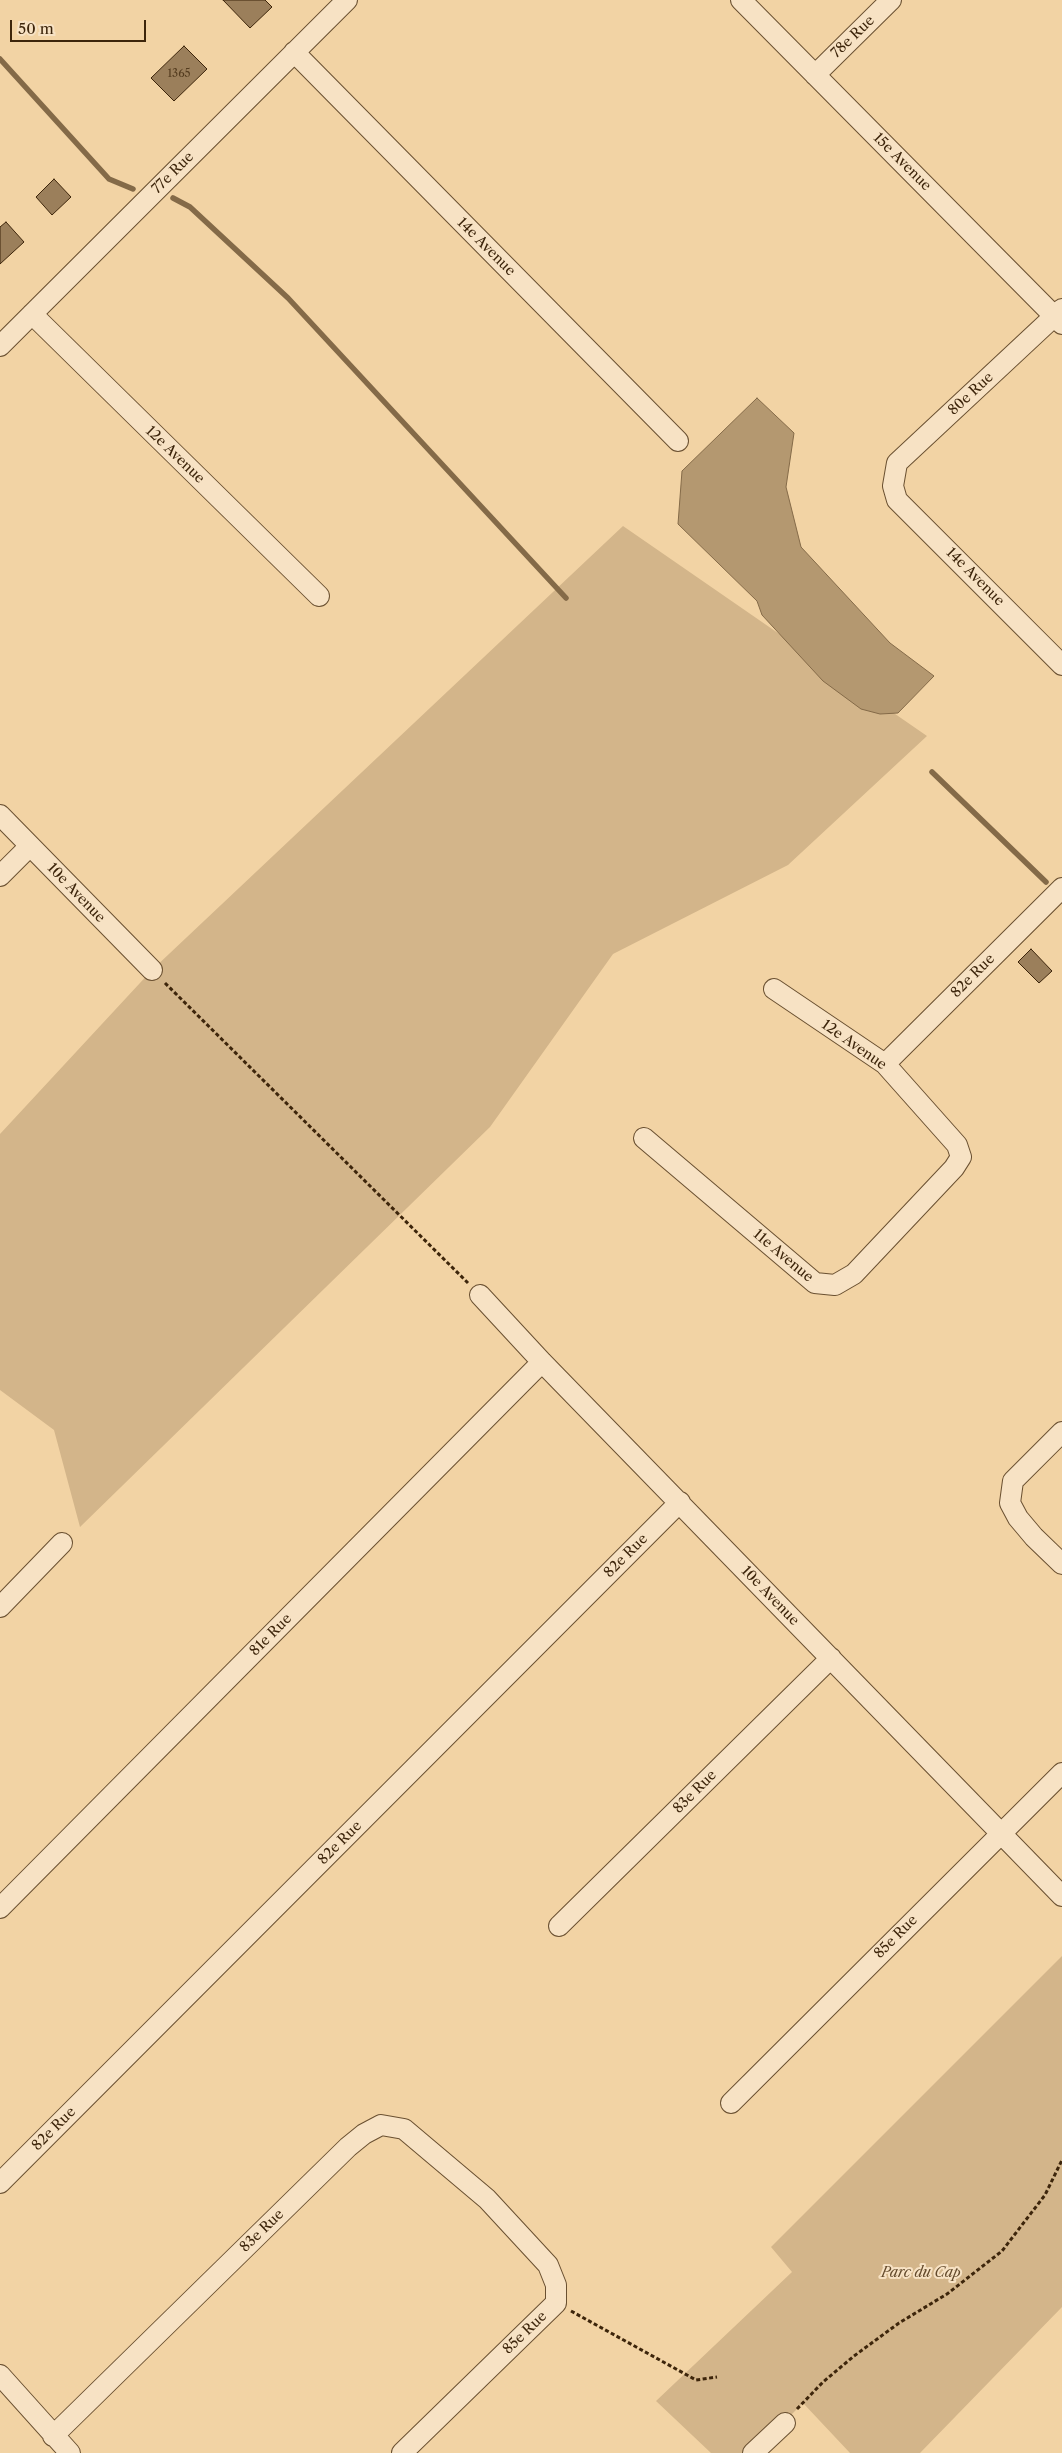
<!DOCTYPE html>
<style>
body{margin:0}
#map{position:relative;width:1062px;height:2453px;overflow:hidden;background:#f2d3a4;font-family:"Libre Caslon Text",serif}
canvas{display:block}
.scale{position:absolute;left:10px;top:20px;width:136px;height:22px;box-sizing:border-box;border:2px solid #3d250b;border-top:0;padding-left:6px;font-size:15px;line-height:18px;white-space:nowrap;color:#3d250b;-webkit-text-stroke:4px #f7e2c4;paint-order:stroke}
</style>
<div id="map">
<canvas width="1062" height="2453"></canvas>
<div class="scale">50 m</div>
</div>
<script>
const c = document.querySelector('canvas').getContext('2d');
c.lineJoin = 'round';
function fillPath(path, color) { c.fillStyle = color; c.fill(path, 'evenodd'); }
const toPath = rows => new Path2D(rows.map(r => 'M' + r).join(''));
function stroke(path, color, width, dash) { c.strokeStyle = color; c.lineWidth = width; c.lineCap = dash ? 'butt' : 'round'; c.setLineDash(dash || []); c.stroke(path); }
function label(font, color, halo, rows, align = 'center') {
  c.font = font + ' "Libre Caslon Text",serif'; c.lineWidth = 4; c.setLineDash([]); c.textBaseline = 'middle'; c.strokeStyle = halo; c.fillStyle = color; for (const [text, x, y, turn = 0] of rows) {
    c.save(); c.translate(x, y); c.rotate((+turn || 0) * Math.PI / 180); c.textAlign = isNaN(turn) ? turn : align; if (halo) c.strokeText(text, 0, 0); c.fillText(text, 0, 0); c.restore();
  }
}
const green = toPath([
 [623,526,927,736,788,865,613,954,490,1127,80,1527,54,1430,0,1390,0,1134,152,970],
 [1062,1956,1062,2307,920,2453,850,2453,803,2403,753,2453,711,2453,656,2401,792,2272,771,2247]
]);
const water = toPath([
 [757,398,794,433,786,487,801,547,890,643,934,676,898,713,880,714,861,709,823,681,762,615,757,601,678,524,682,471,757,398]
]);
const stream = toPath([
 [0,59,109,179,133,189],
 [173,198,190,207,288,298,566,598],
 [932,772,1046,882]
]);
const building = toPath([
 [223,0,265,0,272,7,250,28,223,0],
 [184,46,207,69,174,101,151,78,184,46],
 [54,179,71,197,52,215,36,197,54,179],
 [6,222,24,242,0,264,0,227,6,222],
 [1031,949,1052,971,1039,983,1018,962,1031,949]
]);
const path = toPath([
 [165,983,468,1283],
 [571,2311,696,2380,717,2377],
 [797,2409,823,2382,854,2356,899,2323,947,2294,1002,2251,1045,2195,1062,2160]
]);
const minor = toPath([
 [741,0,1062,324],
 [294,52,678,441],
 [815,75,891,0],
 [1062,309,897,463,893,486,897,500,1062,665],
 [32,314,319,596],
 [0,346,347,0],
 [0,815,152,970],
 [0,876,30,846],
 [885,1064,1062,888],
 [644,1138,815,1283,835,1285,854,1274,954,1168,961,1157,957,1145,885,1064,774,989],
 [480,1295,542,1362,1062,1896],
 [1062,1432,1013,1481,1010,1503,1018,1518,1034,1537,1062,1564],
 [0,1607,62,1543],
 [0,1908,542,1362],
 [559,1926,831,1658],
 [731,2103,1062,1773],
 [0,2183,680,1502],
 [0,2375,70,2453],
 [53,2436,348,2147,364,2134,381,2125,404,2129,487,2199,548,2265,556,2285,556,2303,402,2453],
 [753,2453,785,2423]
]);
const numberNames = [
 ["1365",179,74]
];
const streetNames = [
 ["78e Rue",853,37,-44],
 ["15e Avenue",902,162,45],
 ["77e Rue",173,173,-45],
 ["14e Avenue",486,247,45],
 ["80e Rue",971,394,-43],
 ["12e Avenue",175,455,44],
 ["14e Avenue",975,577,45],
 ["10e Avenue",76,893,46],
 ["82e Rue",973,976,-45],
 ["12e Avenue",854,1045,35],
 ["11e Avenue",783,1256,40],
 ["82e Rue",626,1556,-45],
 ["10e Avenue",770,1596,46],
 ["81e Rue",271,1635,-45],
 ["83e Rue",695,1792,-45],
 ["82e Rue",340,1843,-45],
 ["85e Rue",896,1937,-45],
 ["82e Rue",54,2129,-45],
 ["83e Rue",262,2231,-44],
 ["85e Rue",525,2333,-44]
];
const parkNames = [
 ["Parc du Cap",921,2273]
];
fillPath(green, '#d3b58a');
fillPath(water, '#b49870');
stroke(water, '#846a48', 1);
stroke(stream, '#846a48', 5.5);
fillPath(building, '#9b7f5b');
stroke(building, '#3d250b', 1);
stroke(minor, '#6a5031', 22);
stroke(path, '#3d250b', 3, [4, 2.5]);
stroke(minor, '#f7e2c4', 20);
label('11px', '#543c1f', null, numberNames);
label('14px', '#3d250b', '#f7e2c4', streetNames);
label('italic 14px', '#62492b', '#f7e2c4', parkNames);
</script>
